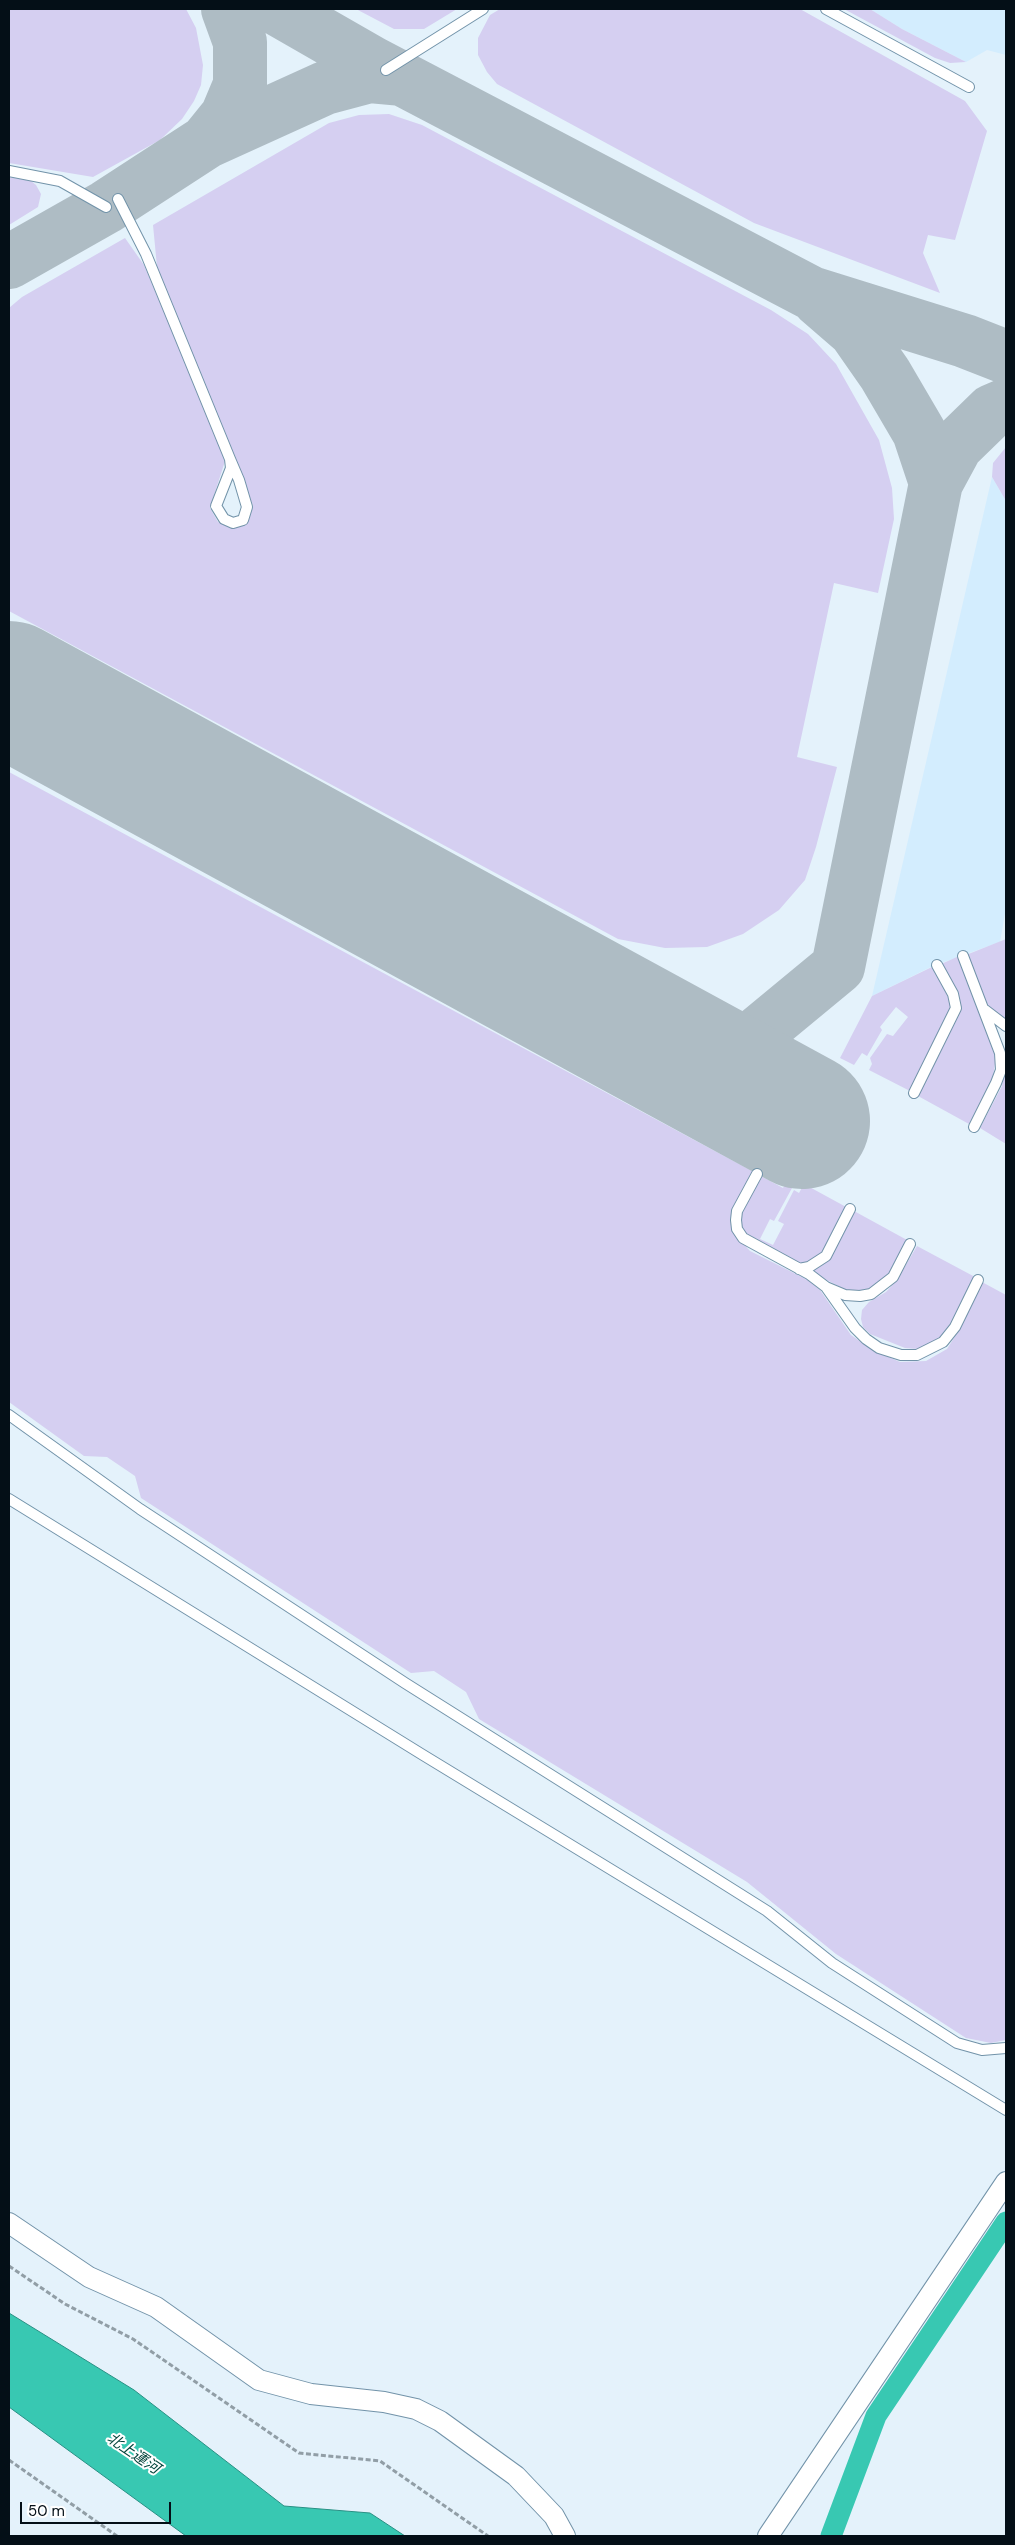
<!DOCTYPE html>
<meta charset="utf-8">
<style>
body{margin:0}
#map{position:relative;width:1015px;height:2545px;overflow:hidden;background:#e4f2fb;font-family:"DM Sans",sans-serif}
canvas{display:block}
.frame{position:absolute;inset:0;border:10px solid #040f17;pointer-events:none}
.scale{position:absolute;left:20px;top:2502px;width:151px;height:22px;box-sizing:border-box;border:2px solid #040f17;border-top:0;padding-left:6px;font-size:15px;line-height:18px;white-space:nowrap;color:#040f17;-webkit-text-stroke:4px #fff;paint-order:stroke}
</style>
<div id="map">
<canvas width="1015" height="2545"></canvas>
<div class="frame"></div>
<div class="scale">50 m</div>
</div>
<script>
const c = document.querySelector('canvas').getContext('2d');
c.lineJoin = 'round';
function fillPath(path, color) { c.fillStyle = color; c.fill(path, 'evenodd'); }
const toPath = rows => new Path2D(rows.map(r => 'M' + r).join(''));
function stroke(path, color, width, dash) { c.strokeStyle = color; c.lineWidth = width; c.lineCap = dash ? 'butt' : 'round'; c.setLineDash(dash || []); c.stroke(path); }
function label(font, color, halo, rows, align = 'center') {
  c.font = font + ' "DM Sans","Noto Sans JP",sans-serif'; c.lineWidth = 4; c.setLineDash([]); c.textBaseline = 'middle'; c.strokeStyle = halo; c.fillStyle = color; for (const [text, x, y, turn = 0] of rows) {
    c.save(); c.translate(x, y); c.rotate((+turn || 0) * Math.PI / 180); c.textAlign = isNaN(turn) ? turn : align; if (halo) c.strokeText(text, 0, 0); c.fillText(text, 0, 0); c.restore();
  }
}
const built = toPath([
 [870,9,1006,9,1006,55,987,50,966,62,902,29],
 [992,477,1006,501,1006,908,1000,942,933,966,872,996]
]);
const green = toPath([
 [9,9,186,9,196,28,203,65,201,85,194,101,182,119,160,140,93,177,9,163],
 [356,9,457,9,424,29,394,29],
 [500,9,800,9,965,101,987,131,955,240,928,235,923,253,940,293,754,223,497,84,487,72,478,55,478,38,490,15],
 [844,9,870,9,902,29,966,62,950,63,935,58],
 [389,114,422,125,771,310,808,334,836,364,879,440,892,488,894,519,878,593,834,583,797,757,837,767,816,847,805,880,779,910,743,934,707,947,665,948,618,939,9,611,9,308,22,297,125,238,144,265,226,458,210,508,218,522,233,528,248,522,253,506,235,458,158,277,153,225,329,123,359,115],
 [9,177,31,181,36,185,41,194,38,207,9,225],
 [1006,447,1006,501,992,477,993,463],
 [9,772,754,1172,732,1211,740,1240,750,1251,808,1280,820,1290,851,1335,871,1349,900,1362,926,1361,947,1349,959,1330,982,1282,1006,1295,1006,2040,991,2043,966,2038,836,1954,747,1882,479,1719,466,1692,434,1671,411,1673,141,1498,135,1476,107,1457,84,1456,9,1402],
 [1006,939,1006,1020,990,1010,966,955],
 [959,956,996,1057,993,1077,969,1124,918,1096,960,1007,939,965],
 [934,966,948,993,953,1007,910,1091,869,1070,872,1064,870,1058,887,1034,893,1036,908,1017,896,1007,880,1027,882,1030,867,1056,862,1053,854,1065,840,1058,872,996],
 [1006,1053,1006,1144,980,1128,1002,1086],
 [759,1175,783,1188,785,1184,792,1188,774,1221,770,1219,760,1239,773,1245,784,1224,778,1221,794,1190,799,1193,804,1184,848,1208,824,1252,810,1264,797,1264,749,1240,743,1231,740,1222,741,1212],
 [854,1211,907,1240,891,1272,870,1290,857,1292,846,1290,815,1274,813,1270,826,1259],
 [917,1246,975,1277,951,1324,941,1337,931,1345,917,1349,905,1348,870,1334,863,1327,861,1319,862,1310,869,1302,886,1292,897,1280]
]);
const water = toPath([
 [9,2313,134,2390,284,2506,370,2513,405,2536,186,2536,9,2407,9,2313]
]);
const canal = toPath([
 [831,2536,876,2416,1006,2222]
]);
const taxiway = toPath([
 [278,9,372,63,811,293,965,341,1006,357],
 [206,142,227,116,240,85,240,42,228,9],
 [9,262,106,207,206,142,325,88,370,76,403,79],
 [818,299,855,331,885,374,919,432,936,483],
 [711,1072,838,967,936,483,956,446,992,411,1006,405]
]);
const runway = toPath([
 [9,689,802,1121]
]);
const path = toPath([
 [9,2266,65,2304,133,2339,299,2453,380,2461,488,2536],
 [9,2460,117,2536]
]);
const lane = toPath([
 [826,9,969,87],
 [386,70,483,9],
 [9,171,60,181,106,207],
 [118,199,146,254,230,459,239,480,247,507,243,520,233,523,224,519,216,506,231,468,230,459],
 [963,956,1000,1053,1001,1070,996,1083,974,1127],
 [985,1010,1006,1026],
 [914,1093,956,1008,953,994,937,965],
 [757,1174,737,1211,736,1220,737,1229,743,1238,809,1274,826,1287,855,1328,866,1339,879,1348,901,1355,917,1355,943,1342,955,1327,978,1280],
 [799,1269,809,1267,826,1256,850,1209],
 [826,1287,845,1295,860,1296,871,1294,893,1277,910,1244],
 [9,1415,140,1509,405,1683,767,1911,832,1963,957,2043,982,2050,1006,2048],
 [9,1499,423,1755,1006,2110]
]);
const street = toPath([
 [9,2223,89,2277,156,2307,259,2380,311,2394,384,2402,416,2409,440,2421,516,2476,554,2516,565,2536],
 [768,2536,1006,2182]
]);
const waterNames = [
 ["北上運河",133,2454,34]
];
fillPath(built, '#d3edfe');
fillPath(green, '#d5cff1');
fillPath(water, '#38c8b2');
stroke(water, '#289084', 1);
stroke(canal, '#38c8b2', 21);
stroke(taxiway, '#aebcc4', 54);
stroke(runway, '#aebcc4', 136);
stroke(lane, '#7293a9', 12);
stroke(street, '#7293a9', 22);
stroke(path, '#919ea6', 3, [5, 2.5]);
stroke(lane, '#fff', 10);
stroke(street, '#fff', 20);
label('italic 15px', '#05453c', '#fff', waterNames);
</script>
